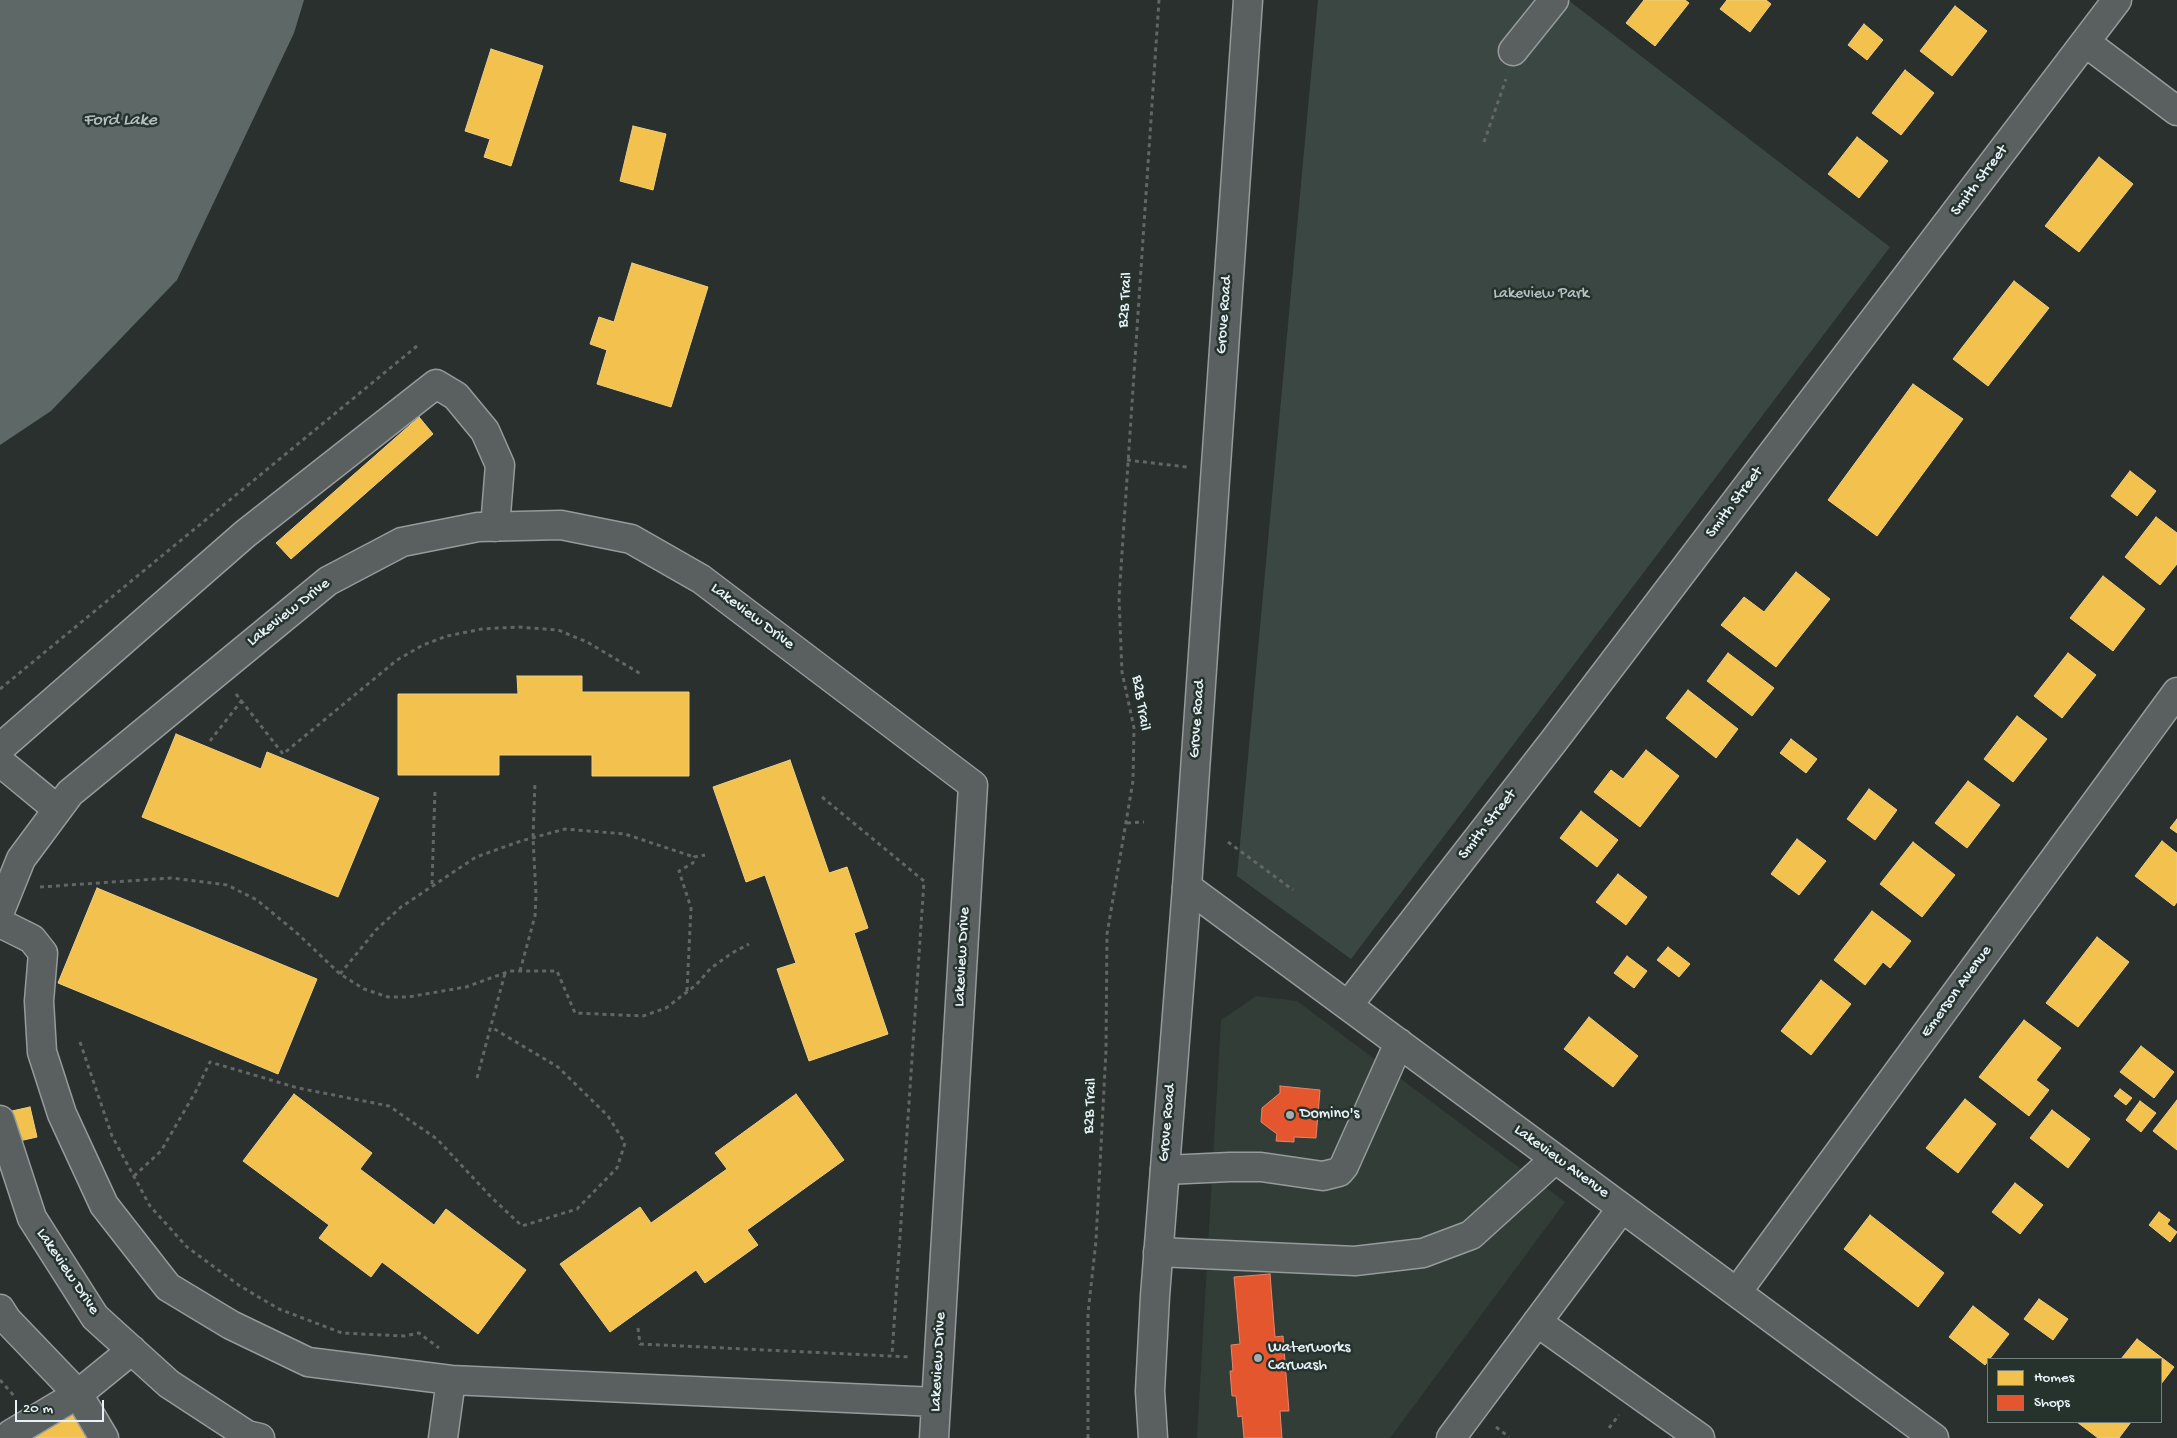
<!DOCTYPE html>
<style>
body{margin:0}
#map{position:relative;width:2177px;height:1438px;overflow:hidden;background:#29302d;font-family:"Gochi Hand",sans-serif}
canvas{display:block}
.legend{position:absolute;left:1987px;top:1358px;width:175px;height:65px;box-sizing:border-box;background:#26332d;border:1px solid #747f7e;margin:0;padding:6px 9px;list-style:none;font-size:15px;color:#e8f1f8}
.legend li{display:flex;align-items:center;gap:10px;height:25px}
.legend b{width:25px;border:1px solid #747f7e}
.scale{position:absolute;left:15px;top:1400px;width:89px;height:22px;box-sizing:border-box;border:2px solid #e8f1f8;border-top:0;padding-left:6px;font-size:15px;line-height:18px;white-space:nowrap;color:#e8f1f8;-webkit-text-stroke:4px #26332d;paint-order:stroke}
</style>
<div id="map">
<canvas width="2177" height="1438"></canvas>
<ul class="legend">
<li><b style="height:14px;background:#f2c14e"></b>Homes</li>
<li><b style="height:14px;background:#e4572e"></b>Shops</li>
</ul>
<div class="scale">20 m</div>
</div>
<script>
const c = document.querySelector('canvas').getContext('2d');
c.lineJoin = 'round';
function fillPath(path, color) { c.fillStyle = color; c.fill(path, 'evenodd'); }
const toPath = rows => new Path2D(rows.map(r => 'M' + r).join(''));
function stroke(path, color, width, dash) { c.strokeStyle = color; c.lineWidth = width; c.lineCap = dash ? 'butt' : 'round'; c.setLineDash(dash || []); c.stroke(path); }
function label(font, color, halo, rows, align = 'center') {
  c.font = font + ' "Gochi Hand",sans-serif'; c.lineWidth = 5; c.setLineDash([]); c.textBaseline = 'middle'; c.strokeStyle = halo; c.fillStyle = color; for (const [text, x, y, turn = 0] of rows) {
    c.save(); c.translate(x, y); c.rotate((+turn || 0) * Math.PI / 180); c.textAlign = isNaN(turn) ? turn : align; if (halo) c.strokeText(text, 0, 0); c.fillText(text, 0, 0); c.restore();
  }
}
const built = toPath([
 [1256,996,1297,1001,1565,1202,1390,1438,1197,1438,1221,1020]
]);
const green = toPath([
 [1318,0,1568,0,1890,247,1351,959,1237,876]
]);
const water = toPath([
 [0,0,304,0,294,33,177,280,51,411,0,445]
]);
const homes = toPath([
 [1644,0,1685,0,1689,3,1655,46,1626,23,1644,0],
 [1727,0,1766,0,1771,4,1750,32,1720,9,1727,0],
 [1955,6,1987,31,1952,76,1920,51,1955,6],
 [1864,24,1883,40,1867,60,1848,45,1864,24],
 [491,49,543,66,511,166,484,157,490,139,465,131,491,49],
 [1905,70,1934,93,1901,135,1872,113,1905,70],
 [633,126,666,134,653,190,620,181,633,126],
 [1857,137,1888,161,1859,198,1828,174,1857,137],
 [2099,157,2133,184,2079,252,2045,226,2099,157],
 [632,263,708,287,671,407,597,384,607,350,590,344,599,317,614,322,632,263],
 [2014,281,2049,308,1988,386,1953,359,2014,281],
 [1913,384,1963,419,1877,536,1828,500,1913,384],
 [419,417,433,434,291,559,276,543,419,417],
 [2130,471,2156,491,2137,516,2111,496,2130,471],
 [2156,517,2177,533,2177,564,2160,585,2125,557,2156,517],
 [1796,572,1830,599,1776,667,1721,625,1744,597,1764,612,1796,572],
 [2103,576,2145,609,2113,651,2070,618,2103,576],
 [1728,653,1774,688,1752,716,1707,681,1728,653],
 [2068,653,2096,675,2062,718,2034,696,2068,653],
 [517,676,582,676,582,692,689,692,689,776,592,776,592,755,499,755,499,775,398,775,398,694,518,694,517,676],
 [1688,690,1738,729,1716,758,1666,718,1688,690],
 [2017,716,2047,739,2013,782,1984,759,2017,716],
 [176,734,261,769,267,752,379,798,338,897,142,817,176,734],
 [1791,739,1817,759,1806,773,1780,753,1791,739],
 [1646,750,1679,776,1640,827,1594,792,1611,770,1623,779,1646,750],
 [790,760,829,873,847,867,868,928,854,933,888,1034,809,1061,777,969,796,963,765,875,746,882,713,787,790,760],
 [1968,781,2000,805,1967,848,1935,823,1968,781],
 [1869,789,1897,810,1875,840,1847,819,1869,789],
 [1581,811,1618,840,1597,867,1560,838,1581,811],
 [2177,819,2177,833,2170,828,2177,819],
 [1797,839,1826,861,1799,895,1771,874,1797,839],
 [2162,841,2177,853,2177,902,2174,906,2135,876,2162,841],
 [1913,842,1955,875,1922,917,1880,884,1913,842],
 [1618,874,1647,897,1626,925,1596,902,1618,874],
 [97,888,317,979,278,1074,58,983,97,888],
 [1872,911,1911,941,1890,968,1883,962,1865,985,1834,960,1872,911],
 [2097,937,2129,962,2078,1027,2046,1003,2097,937],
 [1668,947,1690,964,1679,977,1657,960,1668,947],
 [1627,956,1647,971,1634,988,1614,973,1627,956],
 [1821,980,1851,1004,1811,1055,1781,1031,1821,980],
 [1589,1017,1638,1056,1613,1087,1564,1049,1589,1017],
 [2024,1020,2061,1048,2036,1080,2049,1090,2029,1116,1979,1077,2024,1020],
 [2141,1046,2174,1072,2154,1098,2120,1072,2141,1046],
 [2120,1089,2132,1098,2126,1105,2114,1096,2120,1089],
 [294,1094,372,1153,360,1169,434,1225,446,1209,526,1270,478,1334,382,1262,371,1277,319,1238,329,1225,243,1161,294,1094],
 [796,1094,844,1160,747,1230,758,1245,705,1283,696,1270,610,1332,560,1264,640,1207,651,1223,727,1169,715,1153,796,1094],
 [1965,1099,1996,1124,1958,1173,1926,1148,1965,1099],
 [2177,1100,2177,1150,2153,1131,2177,1100],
 [2140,1101,2156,1113,2141,1132,2126,1120,2140,1101],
 [30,1107,37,1137,19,1141,12,1111,30,1107],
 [2052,1110,2090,1139,2068,1168,2030,1138,2052,1110],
 [2015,1183,2043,1205,2020,1234,1992,1212,2015,1183],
 [2159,1212,2170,1220,2167,1224,2177,1232,2170,1242,2149,1225,2159,1212],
 [1870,1215,1944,1273,1918,1307,1844,1249,1870,1215],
 [2039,1299,2068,1319,2053,1340,2024,1319,2039,1299],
 [1973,1306,2009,1334,1985,1365,1949,1337,1973,1306],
 [2137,1339,2174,1367,2161,1384,2161,1359,2121,1359,2137,1339],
 [74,1409,92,1438,32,1438,31,1435,74,1409],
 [2077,1422,2131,1422,2119,1438,2098,1438,2077,1422]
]);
const shops = toPath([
 [1280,1086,1320,1090,1316,1138,1294,1137,1294,1142,1276,1141,1277,1134,1261,1122,1262,1108,1280,1093,1280,1086],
 [1270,1274,1275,1337,1283,1336,1289,1411,1280,1411,1282,1438,1244,1438,1242,1416,1238,1417,1236,1396,1232,1396,1230,1371,1233,1371,1231,1345,1240,1344,1234,1277,1270,1274]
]);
const path = toPath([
 [1484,142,1506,79],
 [1127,460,1187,467],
 [0,689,417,346],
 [236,694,283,754,397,660,423,645,447,636,482,629,518,627,558,630,587,642,641,674],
 [210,741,242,700],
 [822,797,924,881,892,1355],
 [1127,823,1144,822],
 [1228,842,1293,890],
 [432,884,435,790],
 [40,887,171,878,227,885,257,900,298,934,340,974,364,989,388,997,408,997,466,987,510,971,557,971,575,1013,643,1016,666,1008,696,985,711,968,732,953,749,944],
 [520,971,535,916,536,895,533,838,535,782],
 [340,974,376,930,401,907,476,857,521,841,565,829,625,834,694,857],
 [687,991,691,908,679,871,693,863,694,857,705,855],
 [80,1042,112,1136,150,1206,187,1247,240,1286,279,1309,342,1333,404,1336,419,1333,439,1348],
 [477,1078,505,973],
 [134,1176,161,1151,196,1091,210,1062,298,1088,389,1106,437,1139,492,1198,522,1226,577,1209,617,1168,625,1143,608,1116,558,1067,491,1027],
 [638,1328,640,1344,911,1357],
 [0,1380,16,1398],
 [1496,1427,1509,1437],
 [1609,1428,1619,1415],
 [1088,1438,1088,1313,1096,1241,1106,1050,1107,934,1133,781,1134,728,1122,672,1119,598,1159,0]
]);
const minor = toPath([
 [2085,42,2177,111],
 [1513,51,1554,0],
 [0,748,245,534,436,384,456,396,485,431,500,465,495,527],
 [0,762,57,809],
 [1187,887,1934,1438],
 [0,911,21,859,70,793,328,581,402,542,478,527,561,525,631,539,701,579,973,785,934,1438],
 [0,923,32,939,43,953,39,1001,42,1052,62,1114,104,1205,168,1287,231,1325,308,1362,451,1380,936,1402],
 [1349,1004,1553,742,2117,0],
 [0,1120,32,1218,95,1317,169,1384,247,1435,260,1438],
 [1165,1170,1230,1167,1261,1167,1323,1176,1339,1172,1344,1166,1399,1043],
 [1158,1252,1355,1261,1423,1253,1471,1235,1555,1159],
 [1737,1292,2177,692],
 [0,1309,7,1320,78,1394,11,1434,13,1438],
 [1537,1322,1700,1438],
 [104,1438,78,1394,132,1350],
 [443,1438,451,1380],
 [1451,1438,1622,1208]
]);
const major = toPath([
 [1153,1438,1150,1391,1155,1296,1187,887,1248,0]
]);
const markers = [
 [1290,1115,5,"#a5adb1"],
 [1258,1358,5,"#a5adb1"]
];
const streetNames = [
 ["Smith Street",1980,181,-53],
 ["B2B Trail",1126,300,-86],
 ["Grove Road",1225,315,-86],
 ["Smith Street",1735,503,-53],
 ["Lakeview Drive",289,613,-38],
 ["Lakeview Drive",752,617,37],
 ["B2B Trail",1140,703,81],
 ["Grove Road",1198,719,-86],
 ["Smith Street",1488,825,-52],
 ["Lakeview Drive",963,957,-87],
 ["Emerson Avenue",1957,992,-54],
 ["B2B Trail",1091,1106,-87],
 ["Grove Road",1168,1123,-85],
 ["Lakeview Avenue",1561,1162,36],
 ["Lakeview Drive",67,1272,56],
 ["Lakeview Drive",939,1362,-87]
];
const parkNames = [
 ["Lakeview Park",1541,295]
];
const poiNames = [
 ["Domino's",1300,1115],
 ["Waterworks",1268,1349],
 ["Carwash",1268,1367]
];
const waterNames = [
 ["Ford Lake",120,121]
];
fillPath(built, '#323d38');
fillPath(green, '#3b4743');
fillPath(water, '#5e6967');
fillPath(homes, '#f2c14e');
stroke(homes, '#efcf81', 1);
fillPath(shops, '#e4572e');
stroke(shops, '#e5856b', 1);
stroke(minor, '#959a9a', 31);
stroke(major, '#959a9a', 31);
stroke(path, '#626665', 3, [4, 4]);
stroke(minor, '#5a6060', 28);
stroke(major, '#5a6060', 28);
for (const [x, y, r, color] of markers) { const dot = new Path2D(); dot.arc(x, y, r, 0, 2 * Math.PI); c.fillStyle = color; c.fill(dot); stroke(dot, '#26332d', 2); }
label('16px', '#e8f1f8', '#26332d', streetNames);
label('16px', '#b5bfc3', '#26332d', parkNames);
label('16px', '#e8f1f8', '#26332d', poiNames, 'left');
label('italic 18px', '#b3bdc0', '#26332d', waterNames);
</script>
